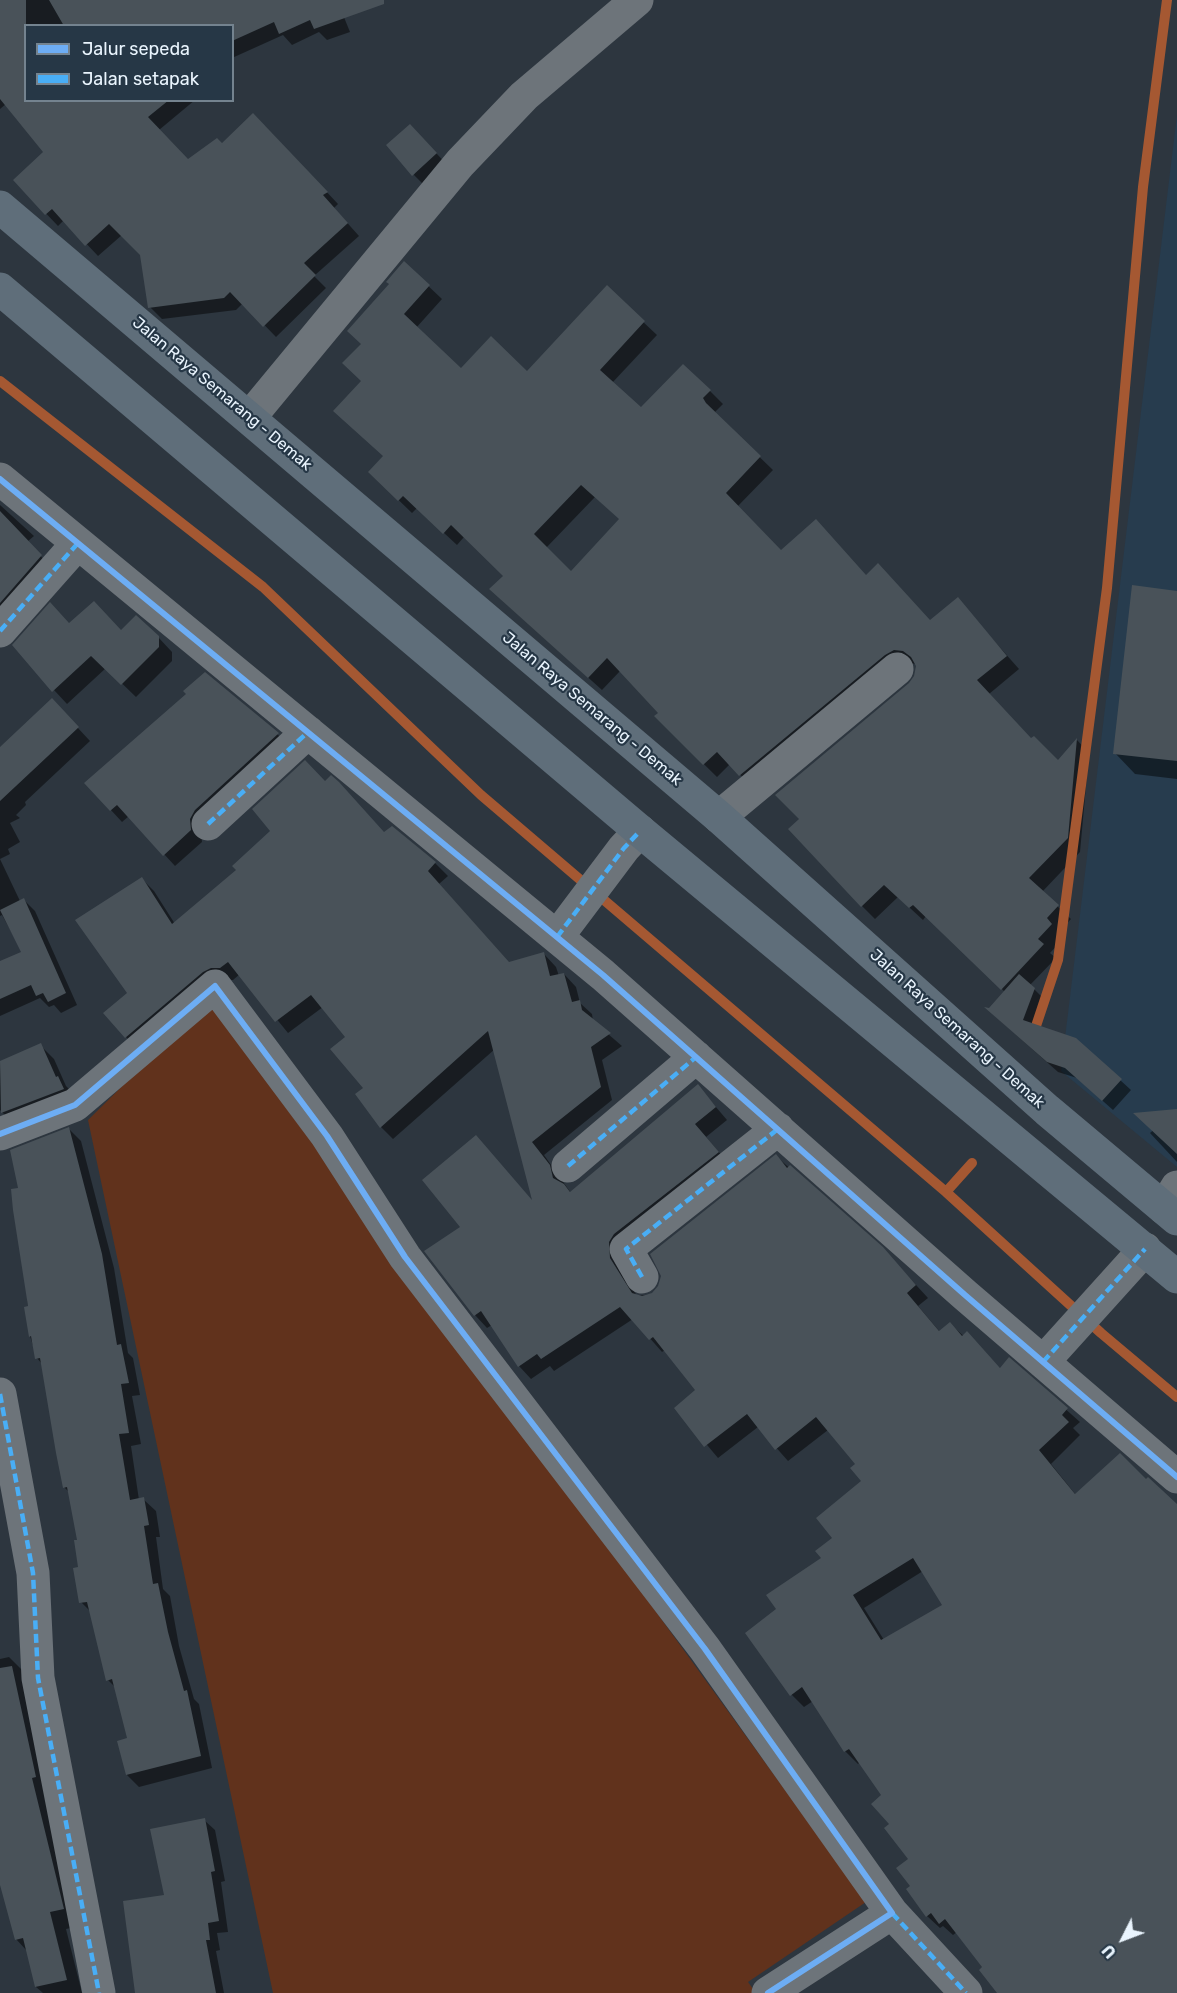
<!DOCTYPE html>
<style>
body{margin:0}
#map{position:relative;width:1177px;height:1993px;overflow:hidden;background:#2d363f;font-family:Rubik,sans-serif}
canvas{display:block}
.legend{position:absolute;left:24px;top:24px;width:210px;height:78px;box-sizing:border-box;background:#263746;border:2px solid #74838f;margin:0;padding:8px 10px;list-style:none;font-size:18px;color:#e9f4fd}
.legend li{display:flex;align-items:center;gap:12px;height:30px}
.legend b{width:30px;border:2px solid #74838f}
.north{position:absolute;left:1093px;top:1909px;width:60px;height:60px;-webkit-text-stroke:4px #263746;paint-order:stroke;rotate:228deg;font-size:16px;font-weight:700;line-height:24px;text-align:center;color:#e9f4fd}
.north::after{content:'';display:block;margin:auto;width:21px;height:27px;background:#e9f4fd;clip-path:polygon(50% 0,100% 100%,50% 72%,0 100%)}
</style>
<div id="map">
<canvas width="1177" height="1993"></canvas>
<ul class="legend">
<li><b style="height:8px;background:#6dadf4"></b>Jalur sepeda</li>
<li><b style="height:8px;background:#49aef6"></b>Jalan setapak</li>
</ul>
<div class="north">U</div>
</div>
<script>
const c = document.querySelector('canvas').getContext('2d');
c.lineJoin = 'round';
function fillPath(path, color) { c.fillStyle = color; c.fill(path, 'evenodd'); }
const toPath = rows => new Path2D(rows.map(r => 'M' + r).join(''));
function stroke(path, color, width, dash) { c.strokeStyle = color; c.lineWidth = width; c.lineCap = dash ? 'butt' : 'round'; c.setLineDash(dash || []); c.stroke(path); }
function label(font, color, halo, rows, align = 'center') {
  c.font = font + ' Rubik,sans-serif'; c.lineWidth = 4.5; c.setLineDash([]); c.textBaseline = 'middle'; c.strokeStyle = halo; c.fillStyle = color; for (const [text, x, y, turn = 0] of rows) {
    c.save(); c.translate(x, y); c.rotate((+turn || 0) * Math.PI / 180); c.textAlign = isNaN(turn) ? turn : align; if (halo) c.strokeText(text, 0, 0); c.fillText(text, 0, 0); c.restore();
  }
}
const built = toPath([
 [1177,115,1177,1167,1061,1071]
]);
const green = toPath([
 [209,1000,400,1258,866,1902,748,1982,756,1993,273,1993,88,1120]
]);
const shadow = toPath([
 [0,0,337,0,350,32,327,40,319,32,292,45,283,35,232,58,232,26,26,26,26,100,195,100,159,130,188,161,265,126,338,204,334,208,359,236,314,276,326,288,276,337,243,303,236,310,162,319,150,307,141,255,122,235,98,256,64,220,58,226,15,181,45,152,6,104,0,109],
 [424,140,450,168,427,188,414,175],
 [404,263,442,299,416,328,461,370,527,373,607,288,657,335,612,383,641,410,710,391,723,404,715,412,718,417,773,470,737,507,781,552,867,576,930,622,957,599,1019,669,989,694,1032,740,1058,762,1077,740,1089,753,1080,852,1042,892,1071,919,1059,932,1064,938,1050,953,1056,958,1030,985,1044,999,1034,1025,1075,1039,1131,1090,1113,1110,1077,1078,1058,1072,995,1016,1005,992,926,916,923,920,898,897,875,919,862,906,801,819,911,684,916,675,916,664,908,663,753,788,730,764,717,777,656,717,660,713,621,670,602,690,504,602,505,576,464,537,457,545,417,508,412,513,383,485,384,457,363,381,363,345],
 [595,497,621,520,571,574,546,548],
 [0,505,34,536,27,542,53,569,0,629],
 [1177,592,1177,779,1135,774,1115,753],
 [70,625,158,637,172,652,172,661,136,697,106,668,67,704,54,690],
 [205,674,290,745,201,831,202,842,175,866,129,816,122,822,86,783,188,694],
 [64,713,90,741,25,802,26,805,16,815,20,818,10,823,20,842,8,849,10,854,0,859,20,901,23,899,35,911,77,1005,61,1013,54,1005,49,1007,40,998,0,1016,0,963,23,953,2,915,0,916,0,749],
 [325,782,385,834,392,828,435,863,448,876,439,884,509,963,544,954,556,967,559,976,564,974,576,987,580,1003,592,1014,593,1021,622,1046,602,1060,612,1100,544,1155,571,1193,698,1086,727,1120,706,1137,730,1165,622,1272,637,1296,653,1294,776,1156,895,1262,928,1298,918,1306,940,1332,950,1324,1001,1369,1009,1359,1080,1422,1073,1428,1080,1435,1051,1464,1076,1495,1146,1481,1177,1505,1177,1993,1006,1993,957,1932,953,1935,943,1926,940,1928,927,1916,912,1887,910,1860,891,1824,883,1795,860,1762,858,1764,845,1751,813,1701,804,1707,792,1695,747,1633,778,1610,823,1558,863,1481,857,1464,828,1430,788,1461,758,1427,718,1458,676,1408,697,1390,665,1350,662,1352,633,1319,554,1371,550,1366,531,1379,519,1366,492,1325,487,1328,475,1315,462,1227,476,1137,534,1203,495,1049,393,1139,381,1127,347,1037,323,1007,288,1033,240,974,233,980,225,980,138,1049,126,1037,142,879,154,891,175,924,239,871],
 [923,1571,944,1606,884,1640,864,1608],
 [40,1045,54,1059,66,1086,72,1092,16,1126,0,1110,0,1062],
 [1177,1110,1177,1162,1150,1133],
 [69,1129,81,1141,114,1268,128,1353,133,1358,140,1395,132,1396,141,1444,131,1446,139,1500,143,1499,156,1511,160,1537,156,1537,163,1589,170,1596,179,1646,194,1699,199,1704,212,1768,139,1787,127,1775,129,1739,115,1687,108,1680,92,1613,81,1602,79,1541,69,1492,64,1487,42,1364,37,1358,30,1336,20,1189],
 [9,1657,26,1674,80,1926,66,1929,82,1993,43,1993,36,1987,27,1951,16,1939,0,1880,0,1659],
 [204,1820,215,1830,225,1881,221,1882,228,1932,217,1933,220,1950,216,1951,224,1993,165,1993,165,1896]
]);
const stream = toPath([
 [0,381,263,587,481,795,946,1192,1101,1333,1177,1397],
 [1032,1038,1058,960,1107,588,1143,187,1167,0],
 [946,1192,972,1163]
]);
const building = toPath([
 [0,0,26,0,26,100,169,100,148,117,188,159,217,138,222,143,253,113,328,192,323,195,348,223,304,263,316,275,263,327,230,292,224,298,148,308,140,255,109,224,85,246,52,209,45,215,13,180,43,152,0,99],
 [49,0,384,0,384,4,314,29,310,20,279,34,274,22,232,41,232,26,64,26],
 [410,124,437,153,412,176,386,145],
 [404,261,430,285,404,314,461,368,491,336,527,371,607,285,645,321,600,370,641,407,683,364,711,390,703,398,706,403,761,456,726,493,781,550,816,519,866,575,878,563,930,620,958,597,1007,656,977,680,1031,738,1034,736,1058,760,1077,738,1068,838,1029,878,1059,905,1047,918,1052,924,1038,939,1044,944,1001,990,913,905,909,908,884,885,861,907,788,829,799,819,775,795,909,683,914,676,916,666,911,657,903,651,894,650,885,655,739,776,717,752,703,765,654,716,658,713,607,658,588,678,489,589,503,576,451,525,443,534,403,496,398,501,368,472,383,456,333,411,361,381,342,363,361,344,347,331,389,284,386,282],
 [581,485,619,519,571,571,534,534],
 [0,511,42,555,0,603],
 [1132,585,1177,591,1177,761,1113,754],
 [94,601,121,630,136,615,159,636,159,647,121,685,91,656,52,692,12,645,50,602,69,623],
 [205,672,279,733,195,810,190,819,191,830,163,856,117,805,110,811,84,783,186,694,183,691],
 [52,698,79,727,0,801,0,747],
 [305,760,325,781,331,775,339,782,384,832,392,826,436,862,428,871,509,962,544,952,550,976,564,973,572,1002,580,1000,582,1010,611,1033,591,1047,601,1087,532,1142,550,1165,553,1178,564,1184,570,1192,698,1084,716,1107,695,1124,719,1152,614,1234,609,1242,610,1258,632,1293,642,1296,652,1293,658,1286,661,1276,650,1254,776,1154,787,1168,790,1165,883,1247,916,1285,907,1293,939,1331,950,1322,962,1336,967,1331,1000,1368,1009,1357,1068,1408,1062,1415,1069,1422,1039,1450,1075,1494,1120,1453,1146,1479,1148,1477,1177,1504,1177,1993,997,1993,979,1970,982,1967,945,1919,939,1924,931,1913,926,1917,906,1889,910,1886,896,1868,908,1859,884,1828,889,1824,871,1804,881,1795,849,1749,844,1752,802,1687,790,1696,745,1633,776,1609,766,1595,821,1558,815,1551,832,1538,816,1518,861,1481,850,1468,855,1464,816,1417,775,1450,747,1414,704,1447,674,1408,695,1390,653,1337,649,1340,620,1307,541,1359,537,1354,518,1367,481,1311,474,1316,424,1251,460,1227,422,1180,476,1135,532,1200,488,1031,380,1128,355,1094,363,1088,330,1049,345,1037,311,995,275,1022,228,962,220,968,211,968,203,972,125,1038,103,1013,127,993,75,920,142,877,172,924,236,870,232,866,270,831,252,809],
 [913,1558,942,1605,881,1640,853,1595],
 [24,898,66,993,48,1002,43,993,36,996,31,985,0,999,0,961,21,952,0,910],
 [1019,974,1035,988,1023,1020,1076,1038,1122,1079,1102,1101,1065,1068,1047,1062,984,1007,989,1008],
 [41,1043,56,1077,58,1076,64,1089,1,1113,0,1061],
 [1177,1109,1177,1154,1133,1113],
 [69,1127,102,1254,117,1345,121,1344,129,1383,121,1384,129,1433,119,1434,130,1500,144,1497,149,1525,144,1526,153,1584,158,1583,168,1632,184,1691,187,1690,201,1756,126,1775,117,1741,127,1738,112,1679,106,1681,87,1602,79,1603,73,1568,78,1567,74,1540,77,1540,67,1487,63,1488,56,1453,40,1358,35,1359,31,1336,29,1337,24,1307,28,1306,13,1210,11,1189,18,1188,10,1150],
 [12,1666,36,1777,32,1778,64,1909,50,1912,67,1980,35,1987,23,1938,15,1940,0,1885,0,1668],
 [205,1818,215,1871,211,1872,219,1921,208,1923,210,1940,206,1940,216,1993,135,1993,123,1901,164,1895,150,1829]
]);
const minor = toPath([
 [250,417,460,163,524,96,637,0],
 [0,479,603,975,965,1295,1177,1477],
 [0,631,78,543],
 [719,817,897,669],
 [208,824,308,732],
 [557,937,624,848,640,831],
 [0,1134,75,1105,215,986,327,1136,405,1257,705,1649,892,1913,768,1993],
 [568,1166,696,1057],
 [1164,1208,1177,1187],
 [642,1277,626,1249,778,1129],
 [1043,1362,1145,1249],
 [0,1394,33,1573,38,1678,99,1993],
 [892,1913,966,1993]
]);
const highway = toPath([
 [0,207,719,817,1047,1110,1177,1219],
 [0,289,640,831,1177,1277]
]);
const quiet = toPath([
 [0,631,78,543],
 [208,824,308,732],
 [557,937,624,848,640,831],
 [568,1166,696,1057],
 [642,1277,626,1249,778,1129],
 [1043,1362,1145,1249],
 [0,1394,33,1573,38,1678,99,1993],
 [892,1913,966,1993]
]);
const cycleway = toPath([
 [0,479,603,975,965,1295,1177,1477],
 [0,1134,75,1105,215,986,327,1136,405,1257,705,1649,892,1913,768,1993]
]);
const streetNames = [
 ["Jalan Raya Semarang - Demak",222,394,40],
 ["Jalan Raya Semarang - Demak",592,709,40],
 ["Jalan Raya Semarang - Demak",957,1029,42]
];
fillPath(built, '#273c4e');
fillPath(green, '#61321c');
fillPath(shadow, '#0007');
stroke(stream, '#a55832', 10);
fillPath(building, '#495259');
stroke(minor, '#6d747a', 33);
stroke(highway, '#5f6e7a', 33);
stroke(quiet, '#49aef6', 4.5, [9, 4.5]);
stroke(cycleway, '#6dadf4', 6);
label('16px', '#e9f4fd', '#263746', streetNames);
</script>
